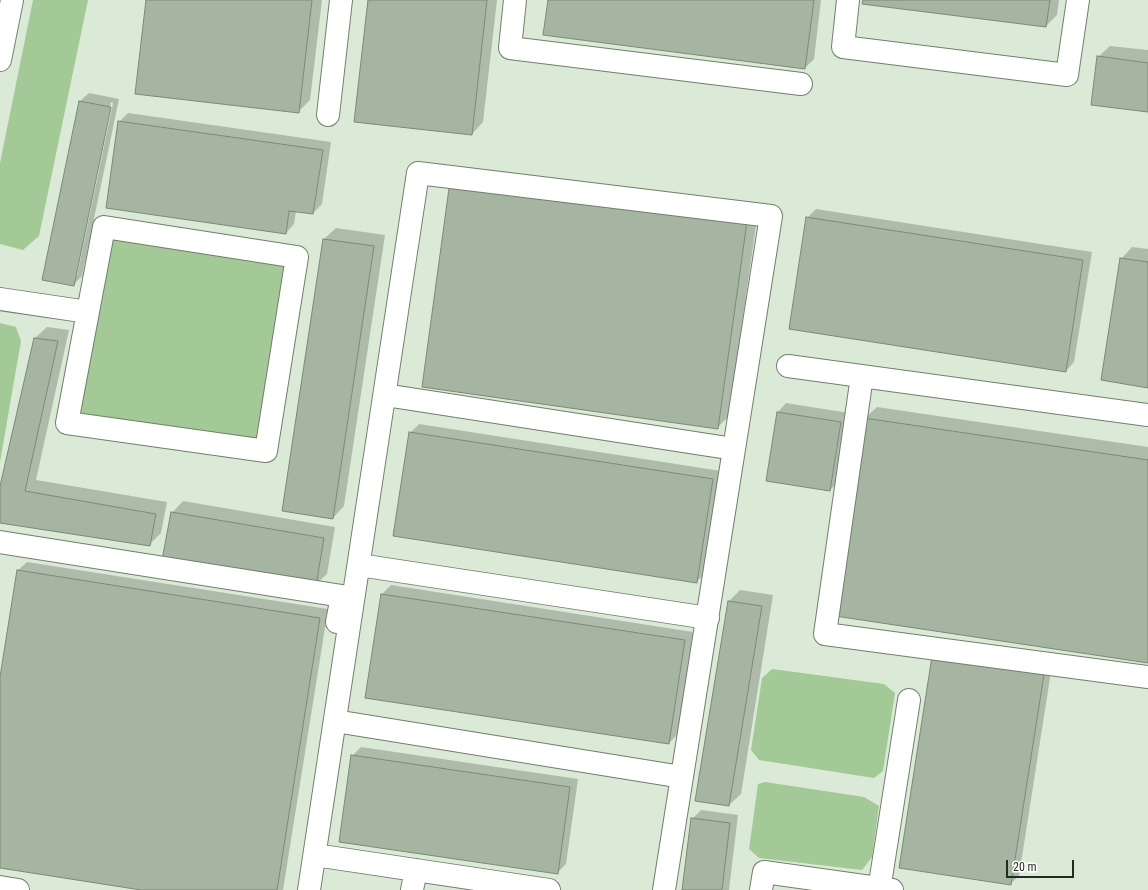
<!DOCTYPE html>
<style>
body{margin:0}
#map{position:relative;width:1148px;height:890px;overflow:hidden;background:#daead6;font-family:"Roboto Condensed",sans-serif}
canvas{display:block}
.scale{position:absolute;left:1006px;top:860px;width:68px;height:18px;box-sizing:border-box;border:2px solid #242a23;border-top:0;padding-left:5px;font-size:12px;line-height:14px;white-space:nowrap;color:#242a23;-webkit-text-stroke:3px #fff;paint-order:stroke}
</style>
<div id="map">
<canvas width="1148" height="890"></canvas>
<div class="scale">20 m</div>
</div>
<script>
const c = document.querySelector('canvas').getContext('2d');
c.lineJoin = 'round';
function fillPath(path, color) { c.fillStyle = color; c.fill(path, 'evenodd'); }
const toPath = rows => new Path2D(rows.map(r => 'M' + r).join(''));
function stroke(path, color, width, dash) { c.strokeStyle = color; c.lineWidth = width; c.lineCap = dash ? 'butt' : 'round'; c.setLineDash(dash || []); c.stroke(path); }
const green = toPath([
 [33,0,88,0,39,236,23,250,0,244,0,163],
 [104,227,297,257,266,451,67,423],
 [0,323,16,327,21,341,0,462],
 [772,669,884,684,895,693,883,771,874,778,759,760,751,750,762,678],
 [765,782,864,797,879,806,872,857,862,870,759,858,749,849,758,784]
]);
const shadow = toPath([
 [147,0,322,0,310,100,298,112],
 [369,0,497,0,483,122,472,134],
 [549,0,821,0,814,59,805,68],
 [864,0,1059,0,1057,15,1046,26],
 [1110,46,1148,50,1148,111,1098,57],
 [89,93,119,99,82,276,73,285,80,101],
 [111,102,113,103,77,276,75,276],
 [128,113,331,142,322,204,313,213,296,211,294,224,286,233,119,122],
 [463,170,758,211,729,416,717,428],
 [816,209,1092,252,1074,362,1066,371,807,218],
 [336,228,385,235,344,506,333,518,283,510,324,239],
 [1132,247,1148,249,1148,387,1121,259],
 [47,327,69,330,36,480,167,502,161,533,149,545,0,522,0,490,35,338],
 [786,403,849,413,839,481,830,490,767,480,778,412],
 [877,407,1148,447,1148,662,865,418],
 [419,424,721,471,706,573,697,581,410,433],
 [183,501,335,527,327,574,315,585,172,513],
 [27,562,328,609,283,890,147,890,0,867,0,683,18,570],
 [391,585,693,632,678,734,669,743,366,697,382,594],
 [740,590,773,595,741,794,729,805,697,800,729,601],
 [943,642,1053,659,1019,876,1010,884],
 [361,747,578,779,566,864,557,873,352,756],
 [701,810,738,815,729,890,683,890,692,819]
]);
const building = toPath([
 [146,0,312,0,299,113,135,94,146,0],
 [368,0,487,0,472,135,354,122,368,0],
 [548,0,814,0,805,69,543,35,548,0],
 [863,0,1050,0,1046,27,862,4,863,0],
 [1097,56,1148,63,1148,112,1091,105,1097,56],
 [79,101,111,107,74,286,42,280,79,101],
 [118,121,323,150,313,214,289,211,286,234,106,208,118,121],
 [450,181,747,222,718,429,422,387,450,181],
 [806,217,1083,260,1066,372,789,329,806,217],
 [323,239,374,246,333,519,282,511,323,239],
 [1120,258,1148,262,1148,388,1101,380,1120,258],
 [34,338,58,341,25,491,156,514,150,546,0,523,0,486,34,338],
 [777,412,841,422,830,491,766,481,777,412],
 [864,418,1148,460,1148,663,835,616,864,418],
 [409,432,713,479,697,583,393,536,409,432],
 [171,512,324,538,316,586,162,560,171,512],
 [17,570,320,618,277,890,141,890,0,868,0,677,17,570],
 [381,594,685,640,669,744,365,698,381,594],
 [728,601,762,606,729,806,695,801,728,601],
 [933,650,1045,668,1011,885,899,868,933,650],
 [351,755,570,787,558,874,339,842,351,755],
 [691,818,730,823,722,890,682,890,691,818]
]);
const minor = toPath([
 [515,0,510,48,801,84],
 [848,0,843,47,1067,75,1078,0],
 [0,60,12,0],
 [328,115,341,0],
 [104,227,297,257,266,451,67,423,104,227],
 [0,299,88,312],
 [788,366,1148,415],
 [862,376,825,634,1148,677],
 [385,395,734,449],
 [0,542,342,596,337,622],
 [359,565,708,618],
 [335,721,682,777],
 [315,855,549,890],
 [0,887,18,890],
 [309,890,418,173,771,216,664,890],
 [412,890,416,870],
 [761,890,764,872,892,890],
 [879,890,909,700]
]);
fillPath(green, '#a3c997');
fillPath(shadow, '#0003');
fillPath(building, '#a6b5a2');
stroke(building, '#7b8977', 1);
stroke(minor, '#717f6d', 24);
stroke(minor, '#fff', 22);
</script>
